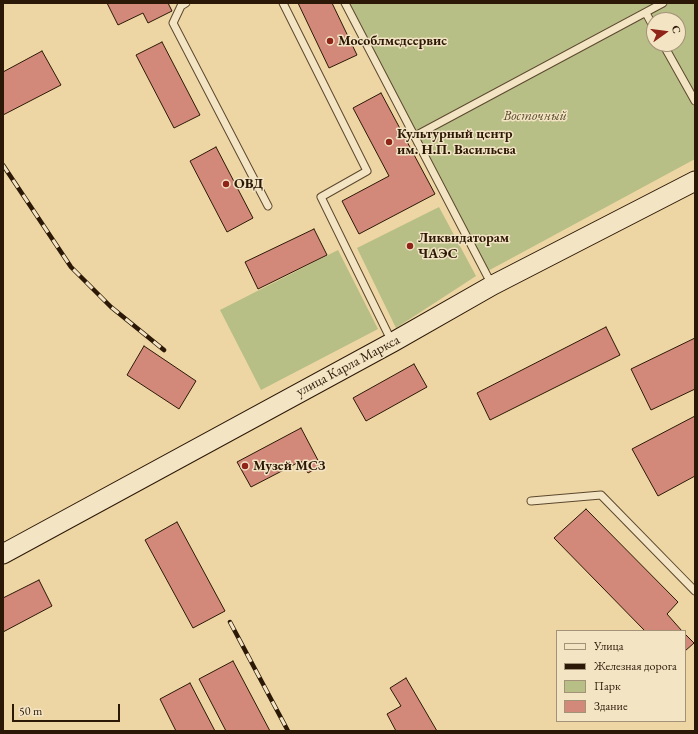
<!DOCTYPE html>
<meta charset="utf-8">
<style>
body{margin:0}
#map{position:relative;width:698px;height:734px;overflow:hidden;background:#edd6a4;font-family:"EB Garamond",serif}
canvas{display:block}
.frame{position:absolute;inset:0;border:4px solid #2c1806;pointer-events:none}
.legend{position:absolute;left:556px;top:630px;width:130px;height:92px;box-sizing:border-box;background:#f3e4c4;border:1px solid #a39278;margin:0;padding:5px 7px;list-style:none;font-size:12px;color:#2c1806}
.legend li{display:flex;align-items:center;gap:8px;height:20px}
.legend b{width:20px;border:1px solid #a39278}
.north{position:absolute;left:646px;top:12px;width:40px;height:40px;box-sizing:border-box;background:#f3e4c4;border:1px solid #a39278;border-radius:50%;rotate:76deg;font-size:11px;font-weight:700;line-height:16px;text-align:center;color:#2c1806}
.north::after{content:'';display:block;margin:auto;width:14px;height:18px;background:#8f2418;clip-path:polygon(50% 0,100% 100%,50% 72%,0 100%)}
.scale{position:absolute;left:12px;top:704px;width:108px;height:18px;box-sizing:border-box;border:2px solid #2c1806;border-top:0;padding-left:5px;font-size:12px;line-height:14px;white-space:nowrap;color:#2c1806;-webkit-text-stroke:3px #f3e4c4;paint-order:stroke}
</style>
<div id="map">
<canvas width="698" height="734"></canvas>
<div class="frame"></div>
<ul class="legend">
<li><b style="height:5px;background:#f3e4c4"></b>Улица</li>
<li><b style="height:5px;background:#2c1806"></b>Железная дорога</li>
<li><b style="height:11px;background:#b7be86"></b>Парк</li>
<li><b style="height:11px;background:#d2897a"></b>Здание</li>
</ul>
<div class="north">С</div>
<div class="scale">50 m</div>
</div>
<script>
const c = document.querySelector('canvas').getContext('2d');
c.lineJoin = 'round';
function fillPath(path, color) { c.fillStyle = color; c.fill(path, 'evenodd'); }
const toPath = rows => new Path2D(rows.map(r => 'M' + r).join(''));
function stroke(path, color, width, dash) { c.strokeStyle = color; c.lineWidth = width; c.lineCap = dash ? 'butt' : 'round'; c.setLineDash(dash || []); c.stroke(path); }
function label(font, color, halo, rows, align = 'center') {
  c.font = font + ' "EB Garamond",serif'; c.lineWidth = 3; c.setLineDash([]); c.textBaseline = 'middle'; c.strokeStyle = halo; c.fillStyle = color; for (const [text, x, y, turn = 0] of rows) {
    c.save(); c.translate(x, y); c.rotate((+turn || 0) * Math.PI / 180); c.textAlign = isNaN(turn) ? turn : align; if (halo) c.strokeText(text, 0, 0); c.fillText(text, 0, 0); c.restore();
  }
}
const green = toPath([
 [349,3,695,3,695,159,486,272],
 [654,20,678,20,678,44,654,44],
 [439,207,476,276,396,328,357,248],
 [338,250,378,329,261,390,220,310]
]);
const building = toPath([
 [107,3,168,3,172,11,148,23,143,13,118,25,107,3],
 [298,3,332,3,357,55,329,68,298,3],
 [162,42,200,115,174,128,136,55,162,42],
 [42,51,61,85,3,115,3,72,42,51],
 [381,93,435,194,359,234,342,201,389,176,353,108,381,93],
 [216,147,253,218,227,232,190,161,216,147],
 [314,229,327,255,258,289,245,262,314,229],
 [606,327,620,355,490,420,477,393,606,327],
 [695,338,695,389,651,410,631,369,695,338],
 [144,346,196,381,179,409,127,375,144,346],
 [414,364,427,387,366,421,353,398,414,364],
 [695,416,695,476,658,496,632,449,695,416],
 [301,428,321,466,308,473,301,461,251,487,237,462,301,428],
 [586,509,678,602,667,614,682,631,645,631,554,538,586,509],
 [177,522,225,611,193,628,145,540,177,522],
 [39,580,52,606,3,632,3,598,39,580],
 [685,634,694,643,685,651,685,634],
 [233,661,270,731,226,731,199,679,233,661],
 [406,678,437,731,396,731,387,714,401,706,390,688,406,678],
 [190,683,215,731,176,731,160,699,190,683]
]);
const lane = toPath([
 [186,3,181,6,173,23,268,206],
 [283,3,367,171,321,197,392,342],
 [345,3,492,285],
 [646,13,654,28],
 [663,44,695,101],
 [415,136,663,3],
 [531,501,601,495,695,591]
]);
const secondary = toPath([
 [3,554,393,342,493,285,695,181]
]);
const rail = toPath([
 [3,165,71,267,111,307,164,350],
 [230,622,288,731]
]);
const markers = [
 [330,41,4,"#8f2418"],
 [389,142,4,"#8f2418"],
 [226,184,4,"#8f2418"],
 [410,246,4,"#8f2418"],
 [245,466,4,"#8f2418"]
];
const poiNames = [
 ["Мособлмедсервис",338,41],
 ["Культурный центр",397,134],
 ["им. Н.П. Васильева",397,150],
 ["ОВД",234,184],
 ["Ликвидаторам",418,238],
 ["ЧАЭС",418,254],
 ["Музей МСЗ",253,466]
];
const parkNames = [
 ["Восточный",535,116]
];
const streetNames = [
 ["улица Карла Маркса",348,366,-28]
];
fillPath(green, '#b7be86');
fillPath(building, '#d2897a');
stroke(building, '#2c1806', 1);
stroke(lane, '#5c482e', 9);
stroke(secondary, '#2c1806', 21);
stroke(lane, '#f3e4c4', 7);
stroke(secondary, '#f3e4c4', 19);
stroke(rail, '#2c1806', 4.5);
stroke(rail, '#f3e4c4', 3, [9]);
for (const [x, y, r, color] of markers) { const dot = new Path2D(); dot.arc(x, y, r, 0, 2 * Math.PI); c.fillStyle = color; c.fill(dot); stroke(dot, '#f3e4c4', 1.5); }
label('bold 14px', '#2c1806', '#f3e4c4', poiNames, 'left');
label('italic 14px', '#564a2c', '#f3e4c4', parkNames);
label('14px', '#2c1806', '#f3e4c4', streetNames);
</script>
